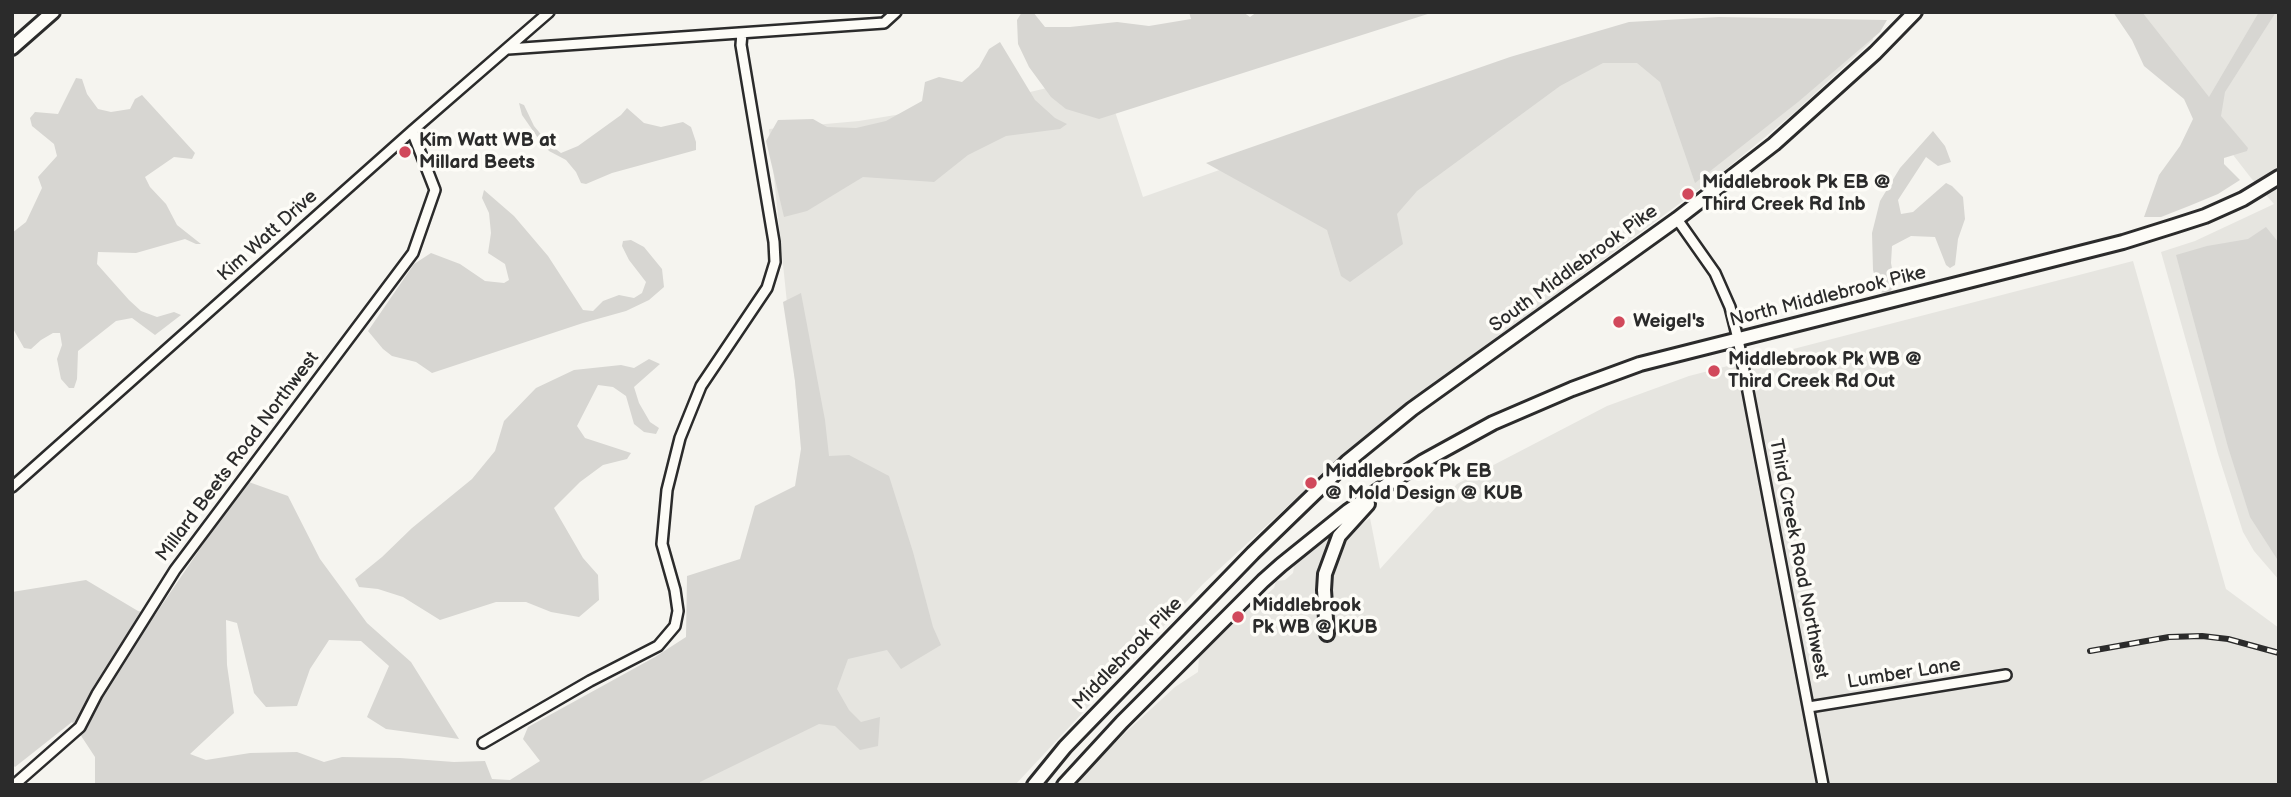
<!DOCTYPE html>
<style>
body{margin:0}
#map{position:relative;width:2291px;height:797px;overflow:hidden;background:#f5f4ef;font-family:"Balsamiq Sans",sans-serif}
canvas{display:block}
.frame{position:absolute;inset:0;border:14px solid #2b2b2b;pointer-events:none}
</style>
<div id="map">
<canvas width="2291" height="797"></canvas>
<div class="frame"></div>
</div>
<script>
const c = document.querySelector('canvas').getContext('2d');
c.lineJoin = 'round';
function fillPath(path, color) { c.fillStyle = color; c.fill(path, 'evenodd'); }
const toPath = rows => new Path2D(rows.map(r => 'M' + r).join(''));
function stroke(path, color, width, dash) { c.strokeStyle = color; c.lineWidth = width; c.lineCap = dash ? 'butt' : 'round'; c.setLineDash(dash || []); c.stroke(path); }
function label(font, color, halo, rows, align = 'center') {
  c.font = font + ' "Balsamiq Sans",sans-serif'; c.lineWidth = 7; c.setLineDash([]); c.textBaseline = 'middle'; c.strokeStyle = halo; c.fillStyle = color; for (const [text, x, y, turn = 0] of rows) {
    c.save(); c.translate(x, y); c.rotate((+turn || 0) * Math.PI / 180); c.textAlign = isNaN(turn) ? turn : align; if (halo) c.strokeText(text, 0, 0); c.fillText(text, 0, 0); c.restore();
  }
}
const built = toPath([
 [2122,12,2279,12,2279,580,2254,551,2243,532,2218,454,2161,252,2195,241,2274,204,2251,178],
 [1871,28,1873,40,1793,114,1725,170,1424,392,1350,449,1203,584,1015,785,646,785,823,651,769,129,859,121,1017,95,1103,75,1143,197,1525,62],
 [2133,261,2226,589,2279,628,2279,785,1077,785,1091,767,1126,732,1175,687,1198,672,1199,655,1253,599,1259,594,1265,596,1274,588,1276,581,1285,580,1293,573,1295,561,1334,532,1349,534,1370,518,1380,569,1457,484,1607,406,1689,376]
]);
const green = toPath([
 [1022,12,1033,12,1045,27,1070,27,1117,22,1149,26,1191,19,1189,12,1243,12,1250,17,1257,12,1321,12,1327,14,1434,12,1099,119,1066,109,1051,97,1029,67,1018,44,1017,20],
 [2113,12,2142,12,2209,97,2259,12,2276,12,2225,92,2221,116,2248,148,2247,151,2224,158,2224,164,2240,180,2218,194,2189,206,2161,217,2144,217,2159,175,2180,146,2193,119,2184,99,2144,66,2132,40],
 [1719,17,1887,20,1880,32,1798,102,1695,183,1660,82,1637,63,1603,63,1560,86,1417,191,1397,214,1403,244,1350,282,1341,276,1327,230,1206,163,1510,57,1629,22],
 [1000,42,1035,100,1055,118,1067,124,1060,129,1006,136,968,155,934,182,863,177,807,211,784,217,766,141,778,120,813,119,827,127,856,128,886,121,922,101,925,82,939,77,962,82,979,67,989,49],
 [76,78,82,79,87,94,98,109,111,112,130,109,135,99,142,95,195,153,192,159,174,157,145,177,150,187,166,204,177,225,201,244,196,244,185,239,136,253,98,252,97,264,129,300,141,311,157,317,174,312,181,315,155,335,132,318,116,321,78,351,77,379,74,388,69,388,61,379,57,359,62,345,60,333,53,333,41,340,31,349,24,348,12,327,12,233,26,222,42,188,38,177,57,156,54,144,32,126,30,118,35,112,58,114],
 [519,103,524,105,534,126,549,144,561,153,578,146,621,115,627,108,644,123,661,127,683,122,691,127,696,142,696,150,612,173,586,184,581,183,576,172,566,160,549,151,538,138,522,115],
 [1933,131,1945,146,1951,162,1938,166,1926,157,1898,200,1901,214,1913,212,1946,183,1952,186,1963,197,1965,219,1958,239,1955,265,1950,268,1946,265,1935,237,1911,236,1892,246,1891,263,1895,285,1889,293,1879,292,1873,270,1872,233,1880,201,1900,168],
 [484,190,514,216,548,256,583,310,593,311,603,301,619,295,634,298,642,293,646,282,629,260,622,246,623,241,631,240,644,247,662,269,664,287,649,300,626,311,583,323,432,373,416,362,392,356,383,349,368,331,414,264,431,253,460,264,485,281,504,283,509,280,505,264,488,253,491,233,489,213,482,198],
 [2266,227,2279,243,2279,562,2250,517,2228,447,2176,255,2207,246,2248,239],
 [801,293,825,420,829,456,849,455,889,476,913,552,933,627,941,645,901,669,887,650,848,659,837,689,849,710,861,722,880,717,878,746,860,750,835,726,819,724,700,782,700,785,95,785,95,757,72,722,15,767,12,764,12,592,86,580,138,611,155,615,246,481,288,496,320,559,367,623,411,662,459,739,386,729,367,717,389,666,361,641,329,640,310,669,297,706,266,707,254,693,237,623,226,620,227,665,234,713,190,754,206,760,250,753,297,752,324,762,342,757,400,758,454,762,485,761,492,779,510,780,540,761,523,739,528,727,655,657,686,637,687,576,740,559,755,506,795,486,801,449,795,381,783,302],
 [649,359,660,364,634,387,639,403,650,422,659,428,656,434,644,432,634,424,626,396,613,387,598,385,577,426,585,438,631,453,627,459,603,465,580,482,554,508,583,558,598,575,599,600,579,617,551,612,526,602,496,602,440,620,403,597,378,589,359,587,355,579,382,557,412,528,472,479,495,451,504,421,536,388,574,370,621,365,634,368]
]);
const street = toPath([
 [508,49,884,23,896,12],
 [1677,219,1715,273,1730,307,1738,339,1823,785],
 [12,487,412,131,549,12],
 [1809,707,2006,675],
 [483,743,590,681,658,646,675,626,678,611,675,590,662,544,667,490,680,438,701,386,767,288,775,262,774,242,741,45,742,33],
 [14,785,80,727,97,694,175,570,413,253,435,190,412,131]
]);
const secondary = toPath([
 [12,48,53,12],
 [1327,634,1324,590,1325,574,1339,536,1368,504],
 [1034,785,1065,747,1253,553,1347,462,1412,409,1677,219,1774,144,1875,53,1915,12],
 [1064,785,1122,722,1263,581,1281,565,1348,511,1385,486,1422,462,1493,423,1572,389,1640,364,2123,242,2174,226,2205,216,2243,199,2279,177]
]);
const rail = toPath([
 [2090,651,2169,637,2202,636,2228,639,2279,653]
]);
const markers = [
 [405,152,7,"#d1495b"],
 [1688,194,7,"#d1495b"],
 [1619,322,7,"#d1495b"],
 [1714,371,7,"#d1495b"],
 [1311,483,7,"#d1495b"],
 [1238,617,7,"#d1495b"]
];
const poiNames = [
 ["Kim Watt WB at",419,141],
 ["Millard Beets",419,163],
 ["Middlebrook Pk EB @",1702,183],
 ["Third Creek Rd Inb",1702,205],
 ["Weigel's",1633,322],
 ["Middlebrook Pk WB @",1728,360],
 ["Third Creek Rd Out",1728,382],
 ["Middlebrook Pk EB",1325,472],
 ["@ Mold Design @ KUB",1325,494],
 ["Middlebrook",1252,606],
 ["Pk WB @ KUB",1252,628]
];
const streetNames = [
 ["Kim Watt Drive",268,236,-42],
 ["South Middlebrook Pike",1574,269,-36],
 ["North Middlebrook Pike",1828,297,-14],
 ["Millard Beets Road Northwest",238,457,-53],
 ["Third Creek Road Northwest",1798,559,79],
 ["Middlebrook Pike",1128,654,-46],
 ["Lumber Lane",1904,674,-9]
];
fillPath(built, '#e6e5e0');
fillPath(green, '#d7d6d2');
stroke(street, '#2b2b2b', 14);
stroke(secondary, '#2b2b2b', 18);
stroke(street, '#fdfcf7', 9);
stroke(secondary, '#fdfcf7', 12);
stroke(rail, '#2b2b2b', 6);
stroke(rail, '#fdfcf7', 3.5, [10]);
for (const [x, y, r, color] of markers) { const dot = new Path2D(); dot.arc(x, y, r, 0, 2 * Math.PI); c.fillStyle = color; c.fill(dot); stroke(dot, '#fdfcf7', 2.5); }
label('bold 19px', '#2b2b2b', '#fdfcf7', poiNames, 'left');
label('19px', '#2b2b2b', '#fdfcf7', streetNames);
</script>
